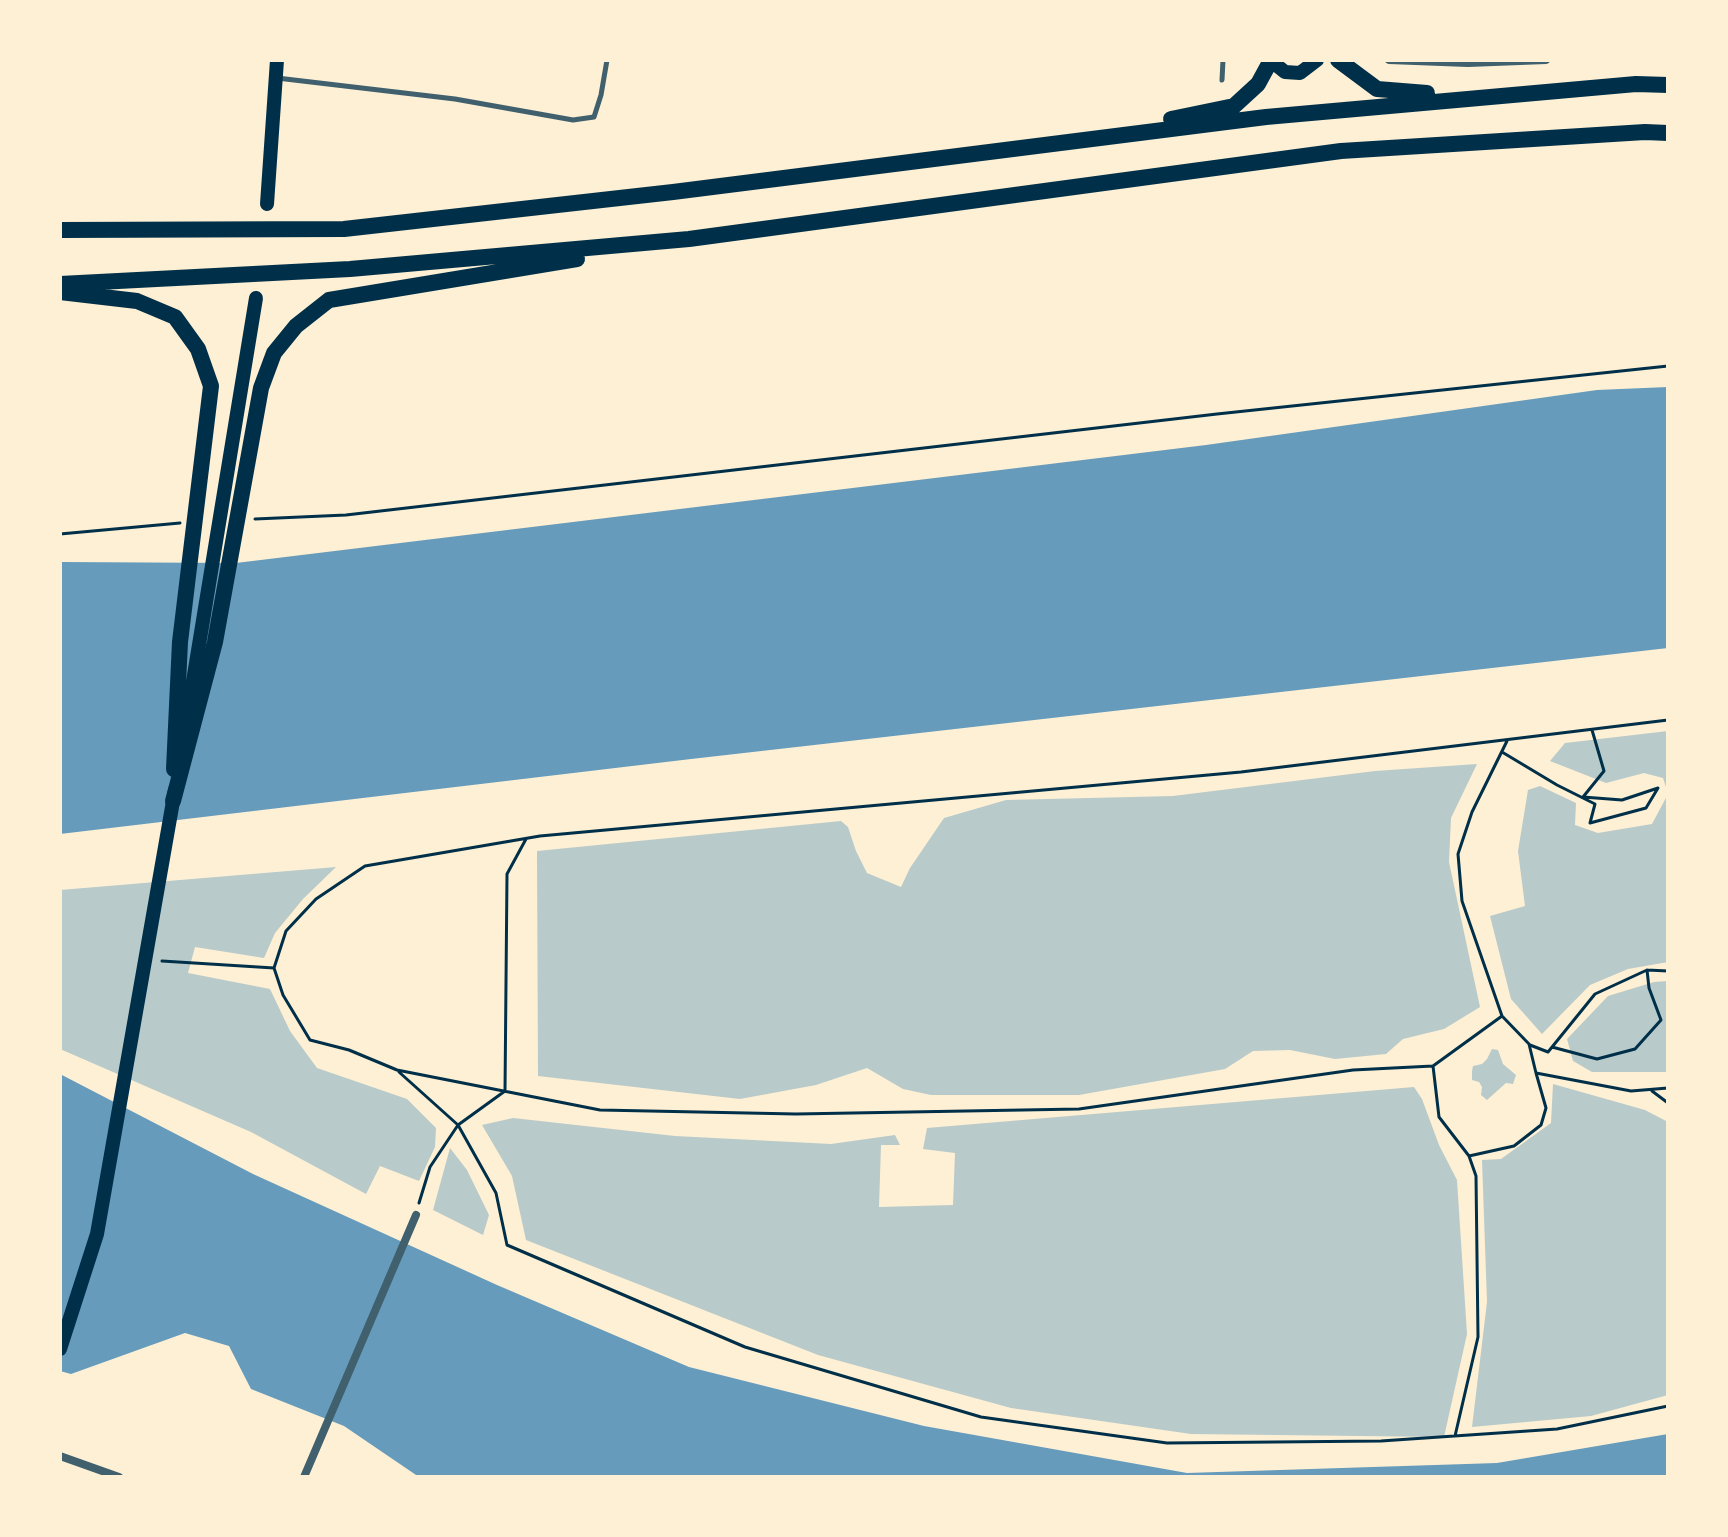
<!DOCTYPE html>
<style>
body{margin:0}
#map{position:relative;width:1728px;height:1537px;overflow:hidden;background:#fdf0d5;font-family:Cabin,sans-serif}
canvas{display:block}
.frame{position:absolute;inset:0;border:62px solid #fdf0d5;pointer-events:none}
</style>
<div id="map">
<canvas width="1728" height="1537"></canvas>
<div class="frame"></div>
</div>
<script>
const ctx = document.querySelector('canvas').getContext('2d');
ctx.lineJoin = 'round';
function fillPath(path, color) {
  ctx.fillStyle = color;
  ctx.fill(path, 'evenodd');
}
function shape(rows) {
  const path = new Path2D();
  for (const r of rows) {
    path.moveTo(r[0], r[1]);
    for (let i = 2; i < r.length; i += 2) path.lineTo(r[i], r[i + 1]);
  }
  return path;
}
function trace(path, color, width, dash) {
  ctx.strokeStyle = color;
  ctx.lineWidth = width;
  ctx.lineCap = dash ? 'butt' : 'round';
  ctx.setLineDash(dash || []);
  ctx.stroke(path);
}
fillPath(shape([
 [1668,731,1668,793,1663,778,1644,773,1606,783,1550,761,1565,743],
 [1477,764,1451,818,1449,862,1480,1007,1444,1029,1403,1039,1386,1054,1335,1059,1290,1050,1253,1051,1225,1069,1079,1095,931,1095,903,1089,867,1068,816,1085,740,1099,538,1076,537,851,841,821,848,827,856,851,867,873,901,887,910,868,944,818,1006,800,1173,796,1375,771],
 [1540,786,1576,803,1575,825,1598,833,1652,824,1668,794,1668,962,1628,969,1590,985,1542,1034,1511,999,1490,916,1525,906,1518,851,1528,790],
 [336,867,303,899,275,933,264,958,195,947,188,973,270,989,290,1031,317,1068,407,1099,436,1128,435,1147,419,1181,380,1166,366,1194,251,1132,60,1049,60,890],
 [1668,981,1668,1072,1592,1072,1573,1061,1567,1039,1608,996,1654,982],
 [1492,1049,1498,1050,1503,1064,1516,1075,1513,1084,1506,1083,1487,1100,1481,1095,1482,1087,1479,1082,1472,1080,1472,1071,1473,1066,1482,1064,1487,1059],
 [1553,1084,1645,1110,1668,1122,1668,1395,1591,1416,1472,1427,1487,1302,1482,1160,1501,1159,1551,1123],
 [1414,1087,1422,1099,1439,1145,1457,1180,1467,1334,1444,1437,1191,1434,1011,1408,818,1355,526,1240,512,1176,482,1125,513,1118,675,1136,831,1144,895,1135,900,1145,881,1145,879,1207,953,1205,955,1153,923,1149,927,1128],
 [450,1148,467,1170,489,1215,483,1235,433,1210]
]), '#b9caca');
fillPath(shape([
 [1668,387,1668,648,691,759,60,834,60,562,236,563,1206,445,1597,390],
 [60,1074,253,1174,497,1285,689,1367,924,1426,1187,1473,1497,1463,1668,1434,1668,1477,419,1477,344,1426,251,1389,229,1346,185,1333,71,1374,60,1371]
]), '#669bbc');
trace(shape([
 [255,519,346,515,1217,414,1668,366],
 [60,534,180,523],
 [1668,720,1241,772,540,836,365,866,316,899,286,931,274,968,283,995,310,1040,349,1050,397,1070,600,1110,796,1114,1079,1109,1353,1070,1433,1066,1502,1016,1529,1044,1536,1073,1631,1091,1668,1088],
 [1502,752,1557,785,1595,804,1590,823,1646,808,1658,788,1622,800,1583,797,1604,771,1592,730],
 [162,961,274,968],
 [1502,1016,1462,901,1458,854,1472,812,1507,741],
 [1530,1045,1548,1052,1595,994,1647,970,1668,971],
 [1552,1047,1597,1059,1635,1049,1661,1020,1649,988,1647,970],
 [1433,1066,1439,1117,1469,1156,1476,1176,1478,1337,1455,1436],
 [399,1072,458,1125,496,1193,507,1245,745,1347,981,1417,1167,1443,1381,1441,1557,1429,1668,1406],
 [1652,1091,1668,1103],
 [1469,1156,1514,1146,1541,1125,1546,1108,1536,1073],
 [419,1203,430,1167,458,1125,505,1091,507,874,526,839]
]), '#003049', 3);
trace(shape([
 [277,78,455,99,573,120,594,117,601,95,607,60],
 [1222,80,1223,60]
]), '#3f606c', 5);
trace(shape([
 [1389,60,1468,63,1546,60],
 [60,1456,119,1477],
 [304,1477,416,1215]
]), '#3f606c', 8);
trace(shape([
 [1270,60,1285,72,1300,73,1317,60],
 [267,204,277,60],
 [185,730,256,298],
 [60,1349,97,1234,175,790]
]), '#003049', 14);
trace(shape([
 [1338,60,1377,89,1427,93],
 [1171,119,1234,106,1258,84,1270,62],
 [60,230,344,229,673,192,1266,117,1636,84,1668,85],
 [60,284,350,269,689,239,1341,151,1645,132,1668,133],
 [60,292,137,301,175,317,198,349,211,386,180,642,174,769],
 [173,801,215,642,261,388,274,353,296,326,329,300,577,259]
]), '#003049', 16);
</script>
